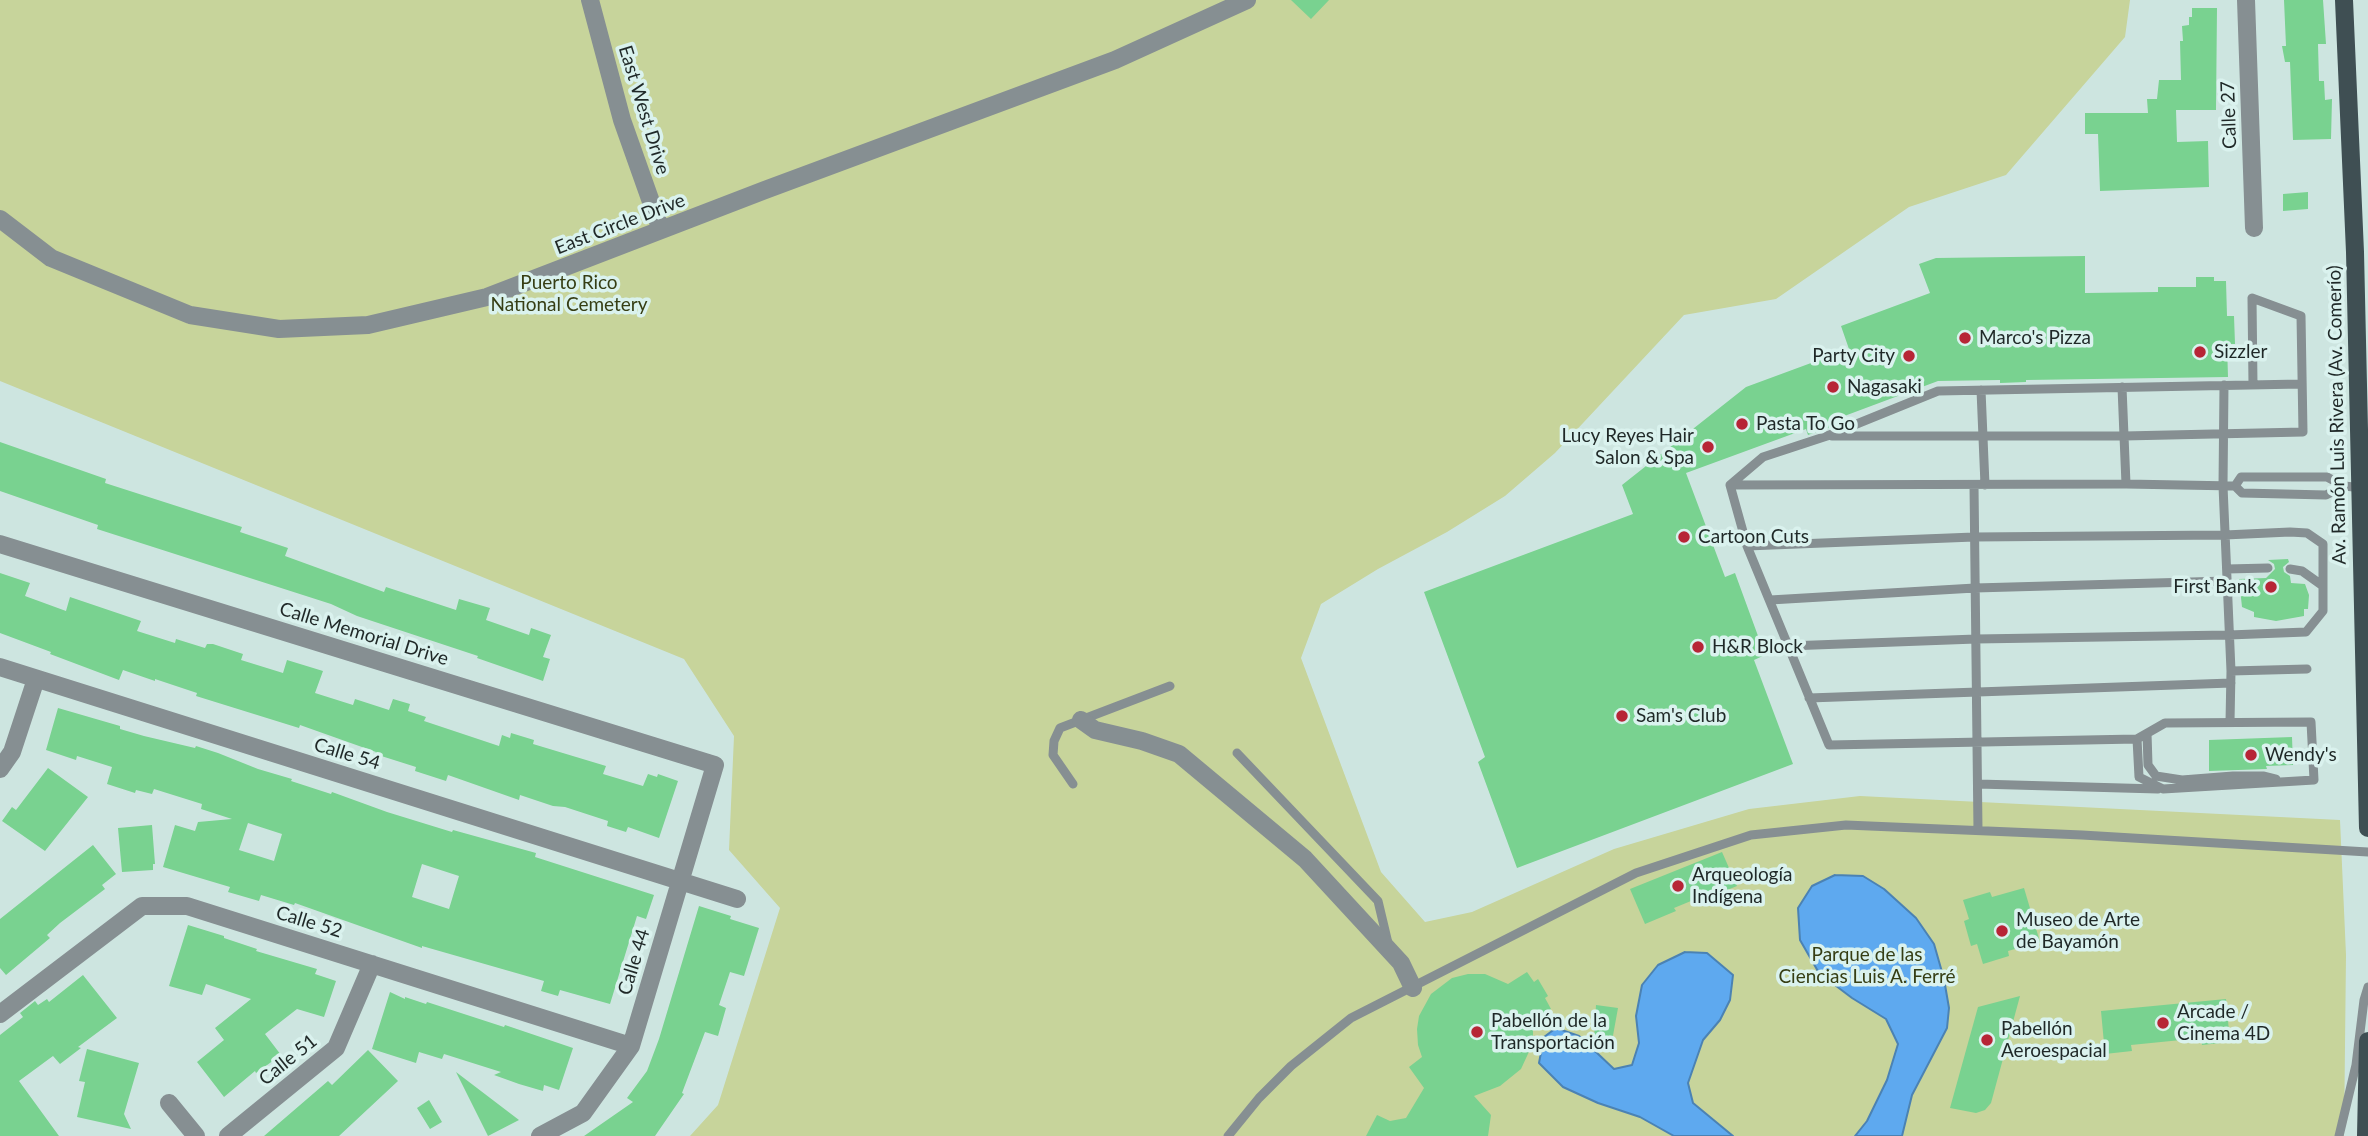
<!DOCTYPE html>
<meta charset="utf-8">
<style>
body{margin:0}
canvas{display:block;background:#cde5e0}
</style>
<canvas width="2368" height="1136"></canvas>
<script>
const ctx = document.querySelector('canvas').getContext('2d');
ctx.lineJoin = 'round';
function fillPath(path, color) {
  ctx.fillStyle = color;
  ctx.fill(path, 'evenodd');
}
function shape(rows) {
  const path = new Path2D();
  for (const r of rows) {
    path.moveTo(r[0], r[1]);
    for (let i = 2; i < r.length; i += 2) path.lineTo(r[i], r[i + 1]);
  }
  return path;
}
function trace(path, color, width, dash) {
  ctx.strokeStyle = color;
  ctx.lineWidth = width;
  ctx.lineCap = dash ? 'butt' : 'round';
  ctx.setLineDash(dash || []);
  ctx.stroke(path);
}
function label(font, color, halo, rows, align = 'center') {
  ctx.font = font + ' Lato,sans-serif';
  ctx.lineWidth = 7;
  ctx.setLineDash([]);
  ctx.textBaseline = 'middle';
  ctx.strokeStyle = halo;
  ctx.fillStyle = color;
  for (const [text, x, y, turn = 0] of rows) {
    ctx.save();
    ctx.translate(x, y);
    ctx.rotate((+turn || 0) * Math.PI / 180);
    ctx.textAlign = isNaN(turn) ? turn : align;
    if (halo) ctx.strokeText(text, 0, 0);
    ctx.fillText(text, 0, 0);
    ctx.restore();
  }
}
fillPath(shape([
 [0,0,2130,0,2125,37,2006,175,1909,207,1776,299,1684,315,1555,453,1505,496,1447,532,1378,569,1321,604,1301,658,1381,872,1425,922,1472,912,1614,849,1749,809,1860,796,2340,820,2346,955,2344,1136,690,1136,718,1105,780,908,729,850,734,736,684,659,0,381]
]), '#c7d49b');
const water = shape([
 [1835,875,1863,876,1884,889,1916,918,1934,944,1944,979,1949,1008,1947,1028,1912,1095,1902,1136,1855,1136,1867,1121,1887,1080,1898,1044,1886,1019,1852,998,1819,973,1800,940,1798,908,1812,886,1835,875],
 [1685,952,1707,953,1733,975,1730,1000,1720,1020,1703,1040,1688,1083,1693,1103,1733,1136,1674,1136,1640,1117,1598,1103,1563,1087,1539,1063,1544,1037,1556,1028,1579,1036,1614,1069,1632,1065,1639,1043,1636,1016,1642,985,1658,965,1685,952]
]);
fillPath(water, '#5ea9ef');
trace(water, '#4b82b3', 2);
fillPath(shape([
 [1291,0,1329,0,1311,19],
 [2284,0,2323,0,2326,44,2318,44,2319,81,2324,81,2325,100,2332,99,2331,139,2293,140,2290,62,2285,62,2282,46,2286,46],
 [2192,8,2217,8,2216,110,2176,110,2177,142,2208,141,2209,187,2100,191,2098,134,2085,134,2085,113,2148,113,2147,99,2157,99,2159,80,2181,80,2180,41,2183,41,2182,26,2189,25,2189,17,2192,17],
 [2308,192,2308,209,2283,211,2283,194],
 [2085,256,2085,293,2158,292,2158,287,2196,287,2196,277,2214,277,2214,281,2226,281,2227,316,2234,316,2235,344,2227,344,2228,377,2026,380,2026,382,2000,383,2000,380,1938,381,1831,421,1833,426,1825,429,1808,435,1806,429,1686,473,1725,577,1735,573,1765,655,1754,660,1793,764,1517,868,1478,762,1485,757,1424,592,1633,514,1622,485,1746,387,1849,349,1841,326,1930,293,1919,264,1936,258],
 [0,442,106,479,105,483,242,527,240,532,288,548,285,556,384,592,386,587,456,610,459,599,490,608,486,620,529,635,531,628,551,635,543,657,550,659,543,681,477,658,478,656,357,616,331,604,97,529,98,525,0,491],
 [2288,559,2289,562,2283,567,2284,572,2290,576,2291,583,2305,584,2309,595,2308,609,2304,609,2304,616,2276,621,2254,617,2254,612,2242,607,2239,579,2266,578,2275,569,2274,564,2268,560],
 [0,573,30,583,25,596,66,611,70,597,141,621,137,631,175,643,176,639,205,648,207,644,213,644,243,654,241,660,283,673,287,660,323,671,315,693,353,705,355,699,389,710,393,699,410,704,408,711,426,717,424,721,499,746,502,735,510,738,511,733,534,740,533,744,606,766,603,774,643,786,648,774,657,777,658,774,678,781,659,838,628,827,626,832,607,826,608,821,565,807,553,806,520,795,519,800,448,775,446,781,415,771,416,767,375,754,376,752,300,725,299,728,196,696,197,693,155,679,155,681,123,670,119,680,50,654,51,652,0,633],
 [58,708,120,726,120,729,144,736,195,748,196,746,218,753,258,769,292,779,291,781,331,794,332,792,387,812,452,832,453,830,536,853,535,857,654,895,646,919,637,916,610,1004,560,990,558,996,541,991,544,981,422,946,422,948,295,903,294,905,261,895,259,901,228,892,230,887,163,867,175,825,195,831,198,822,232,819,201,809,202,804,154,789,152,794,136,790,135,793,107,784,112,767,77,756,76,760,46,750],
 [248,823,282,834,274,861,239,850],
 [422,864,459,876,449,909,412,897],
 [2292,737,2293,765,2266,766,2267,769,2209,771,2209,740],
 [48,768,88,797,45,851,2,821,12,807,16,810],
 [152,825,155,864,153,864,153,870,122,872,118,828],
 [93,845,116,874,102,885,105,889,60,923,47,935,50,938,6,975,0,968,0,919],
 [1722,852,1737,886,1705,899,1703,896,1674,908,1676,911,1645,924,1630,889],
 [2024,888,2040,942,2008,951,2009,956,1983,964,1977,944,1971,946,1964,921,1969,919,1963,900,1990,892,1992,897],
 [699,906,731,916,730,919,759,928,744,976,730,972,719,1005,726,1008,718,1036,705,1032,682,1093,684,1094,655,1136,584,1136,633,1102,627,1098,647,1071,659,1039],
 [188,925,224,936,224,938,257,949,256,951,317,969,315,974,336,981,324,1017,297,1009,265,1034,281,1055,256,1073,255,1071,224,1097,197,1062,224,1040,215,1028,251,999,206,984,202,995,169,986],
 [1527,972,1534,982,1538,979,1548,996,1545,998,1551,1009,1533,1021,1533,1043,1521,1069,1500,1086,1474,1096,1491,1115,1488,1136,1366,1136,1377,1115,1390,1121,1406,1118,1424,1088,1409,1067,1422,1057,1418,1045,1417,1029,1419,1016,1431,994,1452,978,1468,974,1485,974,1508,984],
 [83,975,117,1018,78,1047,81,1048,60,1064,53,1056,19,1081,59,1136,0,1136,0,1035,23,1017,20,1013,35,1001,38,1005,47,999,49,1002],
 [390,992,405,999,405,997,426,1004,427,1002,504,1027,505,1025,573,1048,559,1090,544,1085,543,1091,519,1084,494,1075,501,1072,444,1054,442,1059,419,1052,416,1063,372,1049],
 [2020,996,1991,1103,1985,1110,1976,1113,1950,1108,1978,1007],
 [2226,999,2230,1042,2202,1045,2201,1038,2131,1045,2132,1051,2105,1054,2101,1011],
 [1596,1005,1618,1008,1612,1041,1594,1038],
 [87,1049,139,1063,124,1114,131,1129,77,1117,85,1082,79,1081],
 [368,1050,398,1081,339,1136,264,1136,328,1081,332,1085],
 [456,1072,519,1120,488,1136],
 [429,1100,442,1122,430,1129,417,1108]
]), '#79d290');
trace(shape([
 [2224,385,2223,486,2231,671],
 [1981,390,1985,485],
 [1832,436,2124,436,2122,387],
 [2126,484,2124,436,2303,432,2301,316,2252,298,2253,385],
 [1730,485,1747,546,1829,745,2137,739,2165,723,2311,722,2314,780,2163,789,2139,777,2137,739],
 [1730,485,2126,484,2235,486,2242,493,2326,495,2344,486],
 [1730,485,1763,457,1827,436,1938,391,2301,384],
 [1974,485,1978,830],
 [2235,486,2241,477,2327,477,2344,486,2363,488],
 [1747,546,1974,537,2225,535,2290,532,2307,533,2323,544,2323,611,2306,632,2229,635,1976,639,1788,646],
 [2227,569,2268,568],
 [2290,569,2302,571,2323,586],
 [1770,600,1975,588,2227,581],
 [1809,698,2231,683],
 [2230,722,2231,671,2307,669],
 [2147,733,2148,765,2156,776,2182,780,2233,776,2264,776,2276,779],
 [1237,753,1378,901,1388,943],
 [1073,784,1053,755,1054,741,1060,728,1170,686],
 [1978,784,2158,789],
 [1228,1136,1259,1098,1291,1066,1351,1018,1636,873,1751,835,1846,825,2082,835,2368,852],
 [2339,1136,2356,1065,2364,1000,2368,987]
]), '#868f92', 9);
trace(shape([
 [590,0,622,120,661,230],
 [2246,0,2254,228],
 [0,219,51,258,190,315,279,329,368,325,487,297,765,190,1115,60,1247,0],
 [0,544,715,765,631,1046,583,1113,540,1136],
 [0,667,737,899],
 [1081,720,1095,730,1142,741,1179,754,1305,859,1401,963,1413,988],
 [0,769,12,752,36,679],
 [0,1014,142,906,187,906,631,1046],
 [169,1103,196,1136],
 [228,1136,336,1048,372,964]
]), '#868f92', 18);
trace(shape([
 [2344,0,2355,252,2368,828],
 [2366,1136,2368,1041]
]), '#3f4f53', 18);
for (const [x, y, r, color] of [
 [1965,338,7,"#b72536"],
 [2200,352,7,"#b72536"],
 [1909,356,7,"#b72536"],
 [1833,387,7,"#b72536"],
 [1742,424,7,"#b72536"],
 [1708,447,7,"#b72536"],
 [1684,537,7,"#b72536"],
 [2271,587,7,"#b72536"],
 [1698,647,7,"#b72536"],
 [1622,716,7,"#b72536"],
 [2251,755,7,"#b72536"],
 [1678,886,7,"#b72536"],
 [2002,931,7,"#b72536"],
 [2163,1023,7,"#b72536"],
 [1477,1032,7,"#b72536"],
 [1987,1040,7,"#b72536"]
]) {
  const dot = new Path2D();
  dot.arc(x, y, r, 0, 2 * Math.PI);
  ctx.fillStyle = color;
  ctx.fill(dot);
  trace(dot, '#daf2ee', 2.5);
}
label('19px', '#1f2827', '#daf2ee', [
 ["East West Drive",644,110,73],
 ["Calle 27",2229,115,-92],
 ["East Circle Drive",620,224,-21],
 ["Av. Ramón Luis Rivera (Av. Comerío)",2337,415,-91],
 ["Calle Memorial Drive",364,634,17],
 ["Calle 54",347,754,17],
 ["Calle 52",309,922,17],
 ["Calle 44",634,962,-73],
 ["Calle 51",288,1060,-39]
]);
label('19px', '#363e14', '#daf2ee', [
 ["Puerto Rico",569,283],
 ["National Cemetery",569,305],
 ["Parque de las",1867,955],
 ["Ciencias Luis A. Ferré",1867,977]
]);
label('19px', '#1f2827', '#daf2ee', [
 ["Marco's Pizza",1979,338],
 ["Sizzler",2214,352],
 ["Party City",1895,356,"right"],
 ["Nagasaki",1847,387],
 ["Pasta To Go",1756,424],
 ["Lucy Reyes Hair",1694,436,"right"],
 ["Salon & Spa",1694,458,"right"],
 ["Cartoon Cuts",1698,537],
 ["First Bank",2257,587,"right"],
 ["H&R Block",1712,647],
 ["Sam's Club",1636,716],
 ["Wendy's",2265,755],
 ["Arqueología",1692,875],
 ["Indígena",1692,897],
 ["Museo de Arte",2016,920],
 ["de Bayamón",2016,942],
 ["Arcade /",2177,1012],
 ["Cinema 4D",2177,1034],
 ["Pabellón de la",1491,1021],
 ["Transportación",1491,1043],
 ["Pabellón",2001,1029],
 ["Aeroespacial",2001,1051]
], 'left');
</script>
